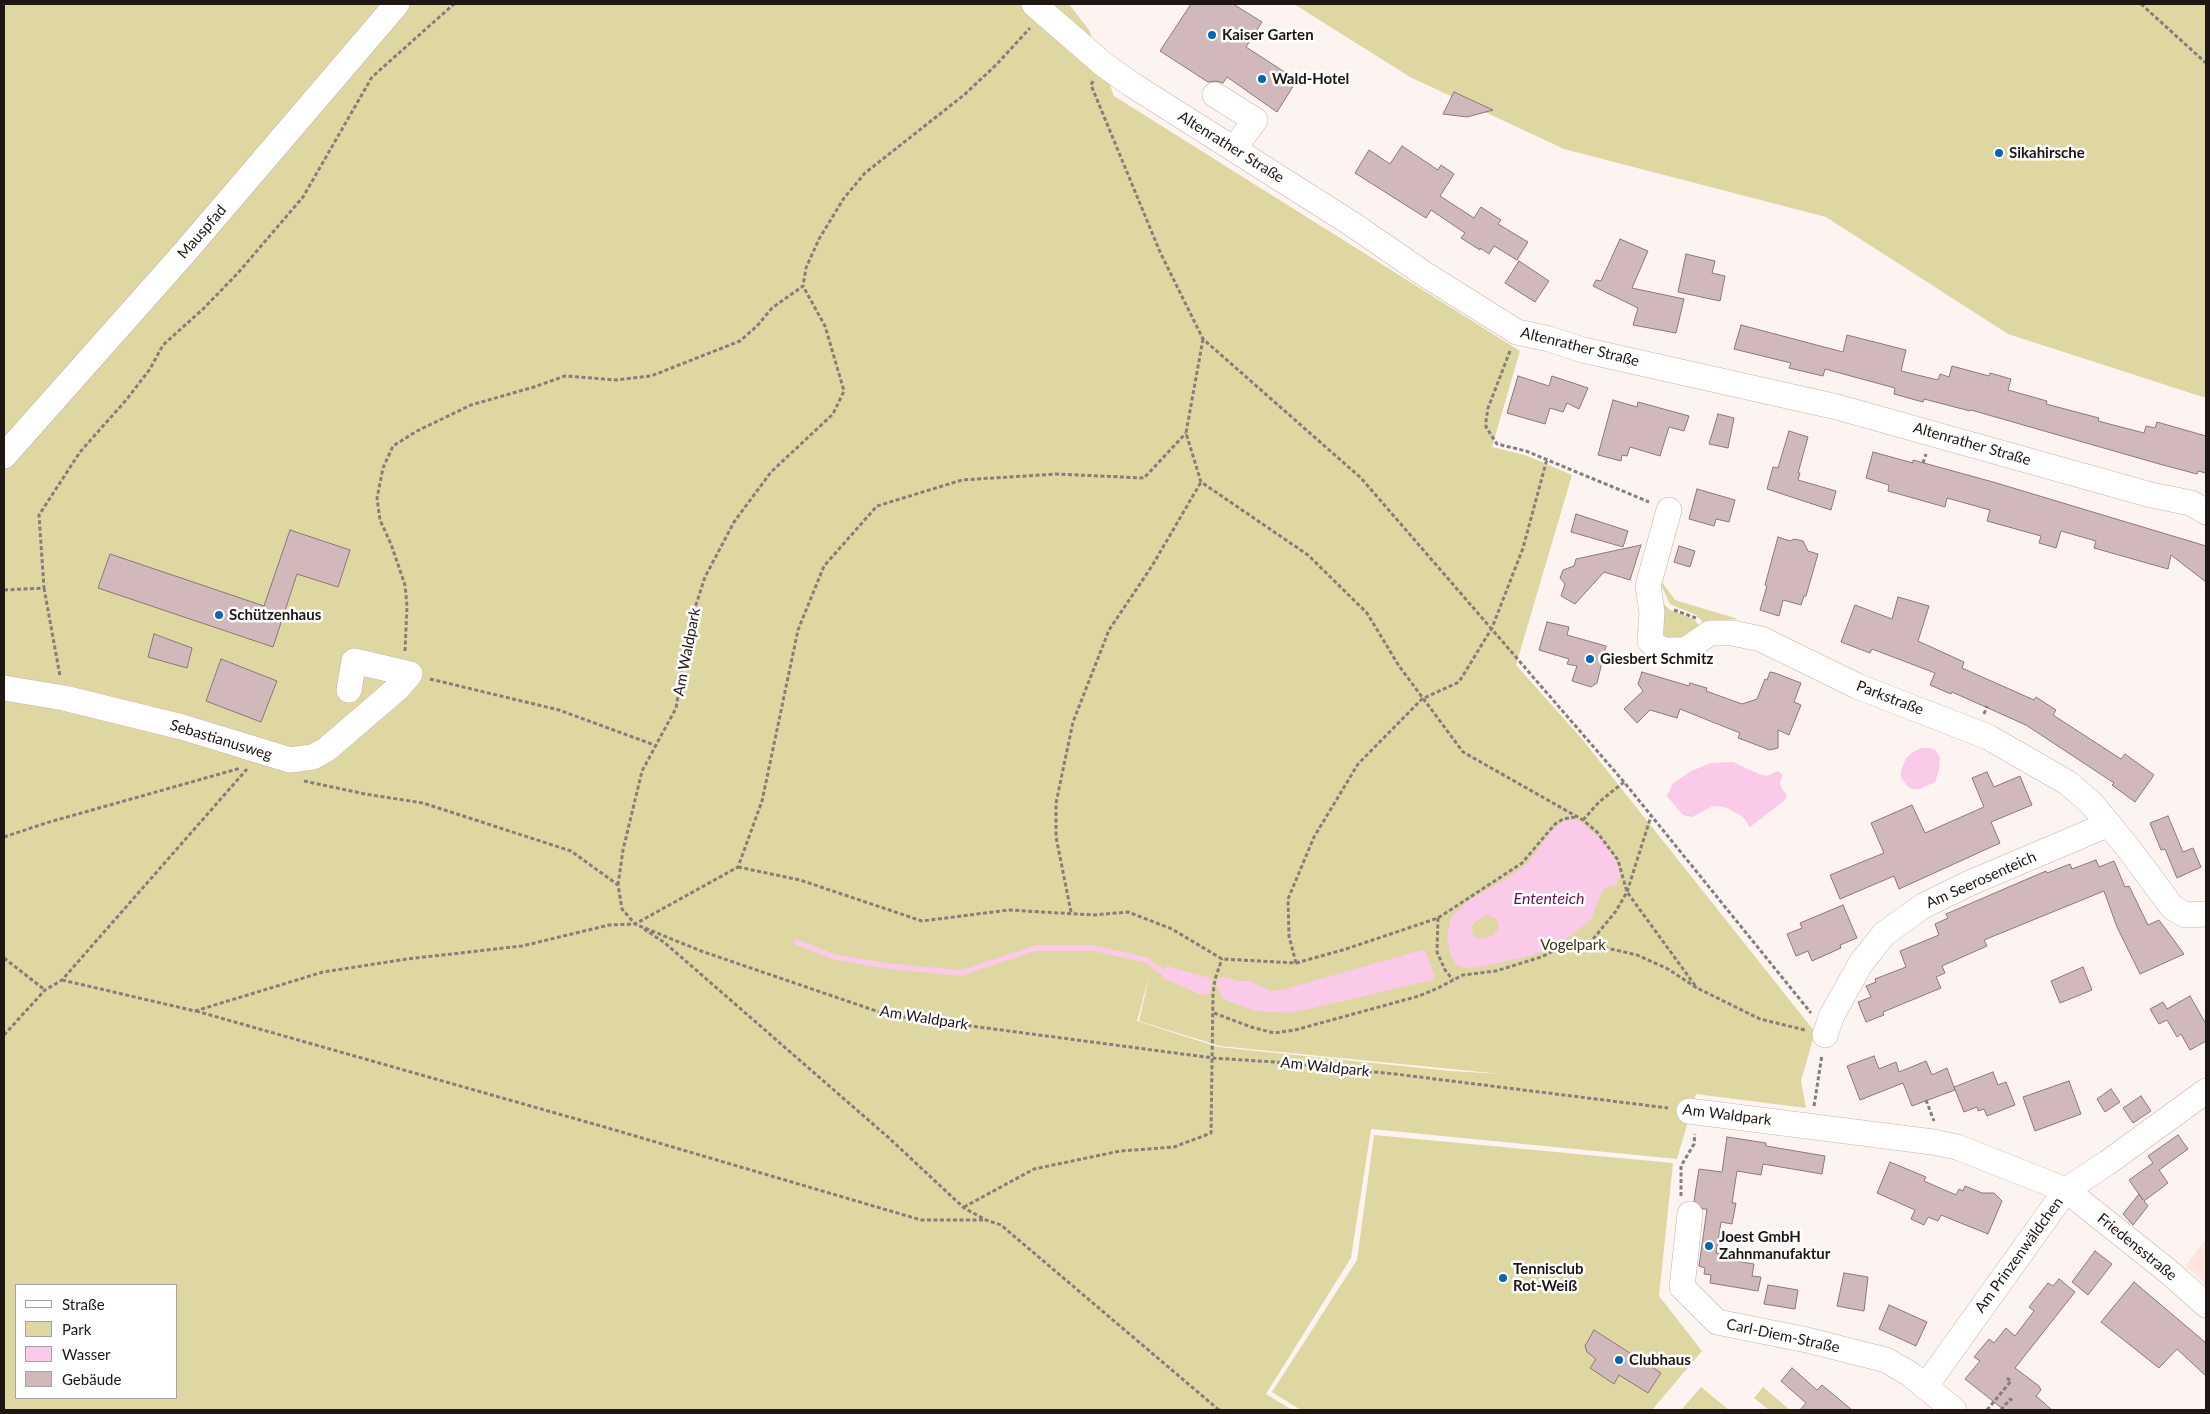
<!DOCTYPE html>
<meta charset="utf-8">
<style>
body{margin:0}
#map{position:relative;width:2210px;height:1414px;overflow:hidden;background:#fdf3f0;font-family:Lato,sans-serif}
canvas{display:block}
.frame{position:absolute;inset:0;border:5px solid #1e1613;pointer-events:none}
.legend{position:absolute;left:15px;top:1284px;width:162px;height:115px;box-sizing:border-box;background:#fff;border:1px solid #a5a2a1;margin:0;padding:6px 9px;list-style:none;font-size:15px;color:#1e1613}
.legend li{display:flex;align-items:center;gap:10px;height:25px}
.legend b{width:25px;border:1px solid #a5a2a1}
</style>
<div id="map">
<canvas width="2210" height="1414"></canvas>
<div class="frame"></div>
<ul class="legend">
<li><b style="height:6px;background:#fff"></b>Straße</li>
<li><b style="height:14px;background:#ded7a2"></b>Park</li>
<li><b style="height:14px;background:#fbcae8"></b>Wasser</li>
<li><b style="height:14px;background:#d1b8bb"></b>Gebäude</li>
</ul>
</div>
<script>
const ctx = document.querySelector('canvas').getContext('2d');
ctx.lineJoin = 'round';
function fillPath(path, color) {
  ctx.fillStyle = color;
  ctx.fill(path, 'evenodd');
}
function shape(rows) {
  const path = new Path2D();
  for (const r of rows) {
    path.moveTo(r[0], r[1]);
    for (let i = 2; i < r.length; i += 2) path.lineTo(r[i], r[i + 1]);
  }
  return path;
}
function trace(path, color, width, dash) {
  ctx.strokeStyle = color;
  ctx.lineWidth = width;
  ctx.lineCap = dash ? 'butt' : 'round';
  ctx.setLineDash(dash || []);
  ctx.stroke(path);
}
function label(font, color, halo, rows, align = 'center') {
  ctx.font = font + ' Lato,sans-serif';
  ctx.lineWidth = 5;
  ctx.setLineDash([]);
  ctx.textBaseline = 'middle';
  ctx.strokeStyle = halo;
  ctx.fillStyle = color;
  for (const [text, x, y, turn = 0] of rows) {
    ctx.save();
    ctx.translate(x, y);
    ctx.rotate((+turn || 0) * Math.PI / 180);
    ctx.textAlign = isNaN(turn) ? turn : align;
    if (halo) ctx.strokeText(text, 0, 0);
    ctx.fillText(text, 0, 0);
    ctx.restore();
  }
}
fillPath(shape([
 [2206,1239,2206,1284,2185,1266]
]), '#ffe5dc');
fillPath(shape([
 [4,4,1069,4,1089,30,1114,96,1520,351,1492,447,1525,455,1572,475,1516,665,1582,739,1815,1032,1801,1081,1806,1108,1696,1094,1677,1159,1371,1129,1351,1258,1266,1394,1292,1410,4,1410],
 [1150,973,1139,1021,1220,1046,1501,1074,1451,1071,1218,1047,1137,1021],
 [16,1285,176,1285,176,1398,16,1398],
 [1294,4,2206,4,2206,396,2203,397,2008,334,1826,217,1564,149,1410,77],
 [1656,574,1675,600,1738,619,1712,621,1705,625,1696,615,1670,604],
 [1663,603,1670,610,1694,619,1701,628,1678,642,1664,637],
 [1374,1135,1673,1163,1659,1296,1702,1351,1652,1410,1301,1410,1272,1392,1357,1260],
 [1701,1387,1729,1410,1681,1410],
 [1763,1387,1790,1410,1769,1410,1754,1398]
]), '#ded7a2');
fillPath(shape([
 [1921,748,1930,748,1936,751,1940,758,1939,770,1935,782,1920,789,1912,789,1907,786,1901,777,1901,771,1906,758,1913,752],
 [1733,762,1759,774,1767,776,1778,771,1783,775,1780,782,1782,789,1787,795,1785,800,1750,827,1743,817,1725,807,1713,806,1692,817,1683,815,1666,795,1670,791,1672,784,1691,771,1711,763],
 [1574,819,1582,822,1602,840,1616,861,1620,874,1616,885,1605,888,1601,894,1591,919,1570,936,1549,948,1533,955,1481,967,1466,968,1457,965,1451,956,1447,938,1451,917,1468,901,1506,879,1528,863,1551,832,1563,821],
 [1486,915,1496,918,1499,928,1492,936,1479,939,1473,935,1472,927,1474,923],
 [1422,950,1425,950,1434,974,1433,980,1291,1013,1256,1011,1223,999,1216,984,1218,979,1224,977,1238,981,1249,981,1271,991,1285,989],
 [1167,966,1210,978,1212,981,1210,993,1208,995,1199,994,1163,978,1161,971]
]), '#fbcae8');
trace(shape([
 [796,942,835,957,887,966,961,973,1036,948,1093,948,1146,960,1161,971]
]), '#fbcae8', 5.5);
const building = shape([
 [1191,4,1233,4,1262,22,1246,47,1297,80,1277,112,1227,77,1223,83,1216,81,1208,82,1160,51,1191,4],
 [1454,92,1493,110,1467,117,1443,114,1454,92],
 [1402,146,1438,170,1441,165,1454,174,1440,196,1474,218,1481,207,1501,220,1498,224,1528,242,1517,260,1494,246,1489,254,1480,248,1480,250,1461,238,1465,233,1431,210,1426,218,1355,173,1369,150,1390,164,1402,146],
 [1620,239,1648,251,1632,288,1684,299,1676,333,1633,325,1638,308,1593,286,1596,280,1601,281,1620,239],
 [1686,254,1715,261,1712,273,1725,276,1720,301,1678,292,1686,254],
 [1519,261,1549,281,1535,302,1505,283,1519,261],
 [1741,325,1843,352,1847,335,1906,350,1901,371,1938,380,1940,374,1949,377,1952,366,1989,376,1990,373,2011,379,2008,390,2047,401,2046,404,2099,418,2098,421,2144,433,2146,426,2155,428,2157,422,2206,436,2206,473,2198,471,2197,474,2163,465,1971,410,1970,411,1924,399,1923,402,1894,394,1895,388,1825,369,1823,376,1789,368,1791,363,1734,349,1741,325],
 [1518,376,1549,386,1552,376,1588,388,1579,409,1567,403,1563,412,1550,408,1545,424,1507,413,1518,376],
 [1613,400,1637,407,1638,402,1689,416,1684,431,1669,427,1660,456,1630,447,1627,456,1622,455,1621,461,1598,455,1613,400],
 [1718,414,1734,418,1728,448,1709,444,1718,414],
 [1789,431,1808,437,1798,473,1800,473,1798,480,1836,491,1831,510,1767,489,1773,467,1778,468,1789,431],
 [1873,452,1913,463,1913,460,1993,482,2206,546,2206,582,2171,555,2168,569,2094,548,2096,541,2061,531,2056,548,2039,543,2041,536,1987,521,1990,510,1947,498,1945,507,1888,491,1889,485,1866,478,1873,452],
 [1697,489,1735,500,1729,522,1716,519,1714,526,1689,519,1697,489],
 [1576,514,1628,531,1623,547,1571,532,1576,514],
 [290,530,350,550,338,587,297,574,273,647,98,588,110,554,264,606,290,530],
 [1778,537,1790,541,1794,539,1803,541,1808,551,1818,554,1806,596,1804,596,1801,605,1783,600,1779,616,1760,610,1767,586,1765,585,1778,537],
 [1641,545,1630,580,1604,572,1575,604,1561,596,1565,584,1560,578,1563,570,1574,566,1576,559,1641,545],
 [1679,546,1695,551,1690,567,1674,562,1679,546],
 [1898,597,1929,606,1918,641,1964,662,1962,668,2034,700,2036,697,2056,710,2053,715,2121,759,2125,754,2154,775,2135,802,2112,785,2114,783,2026,725,1952,692,1951,694,1930,685,1935,673,1872,649,1870,653,1841,642,1855,605,1892,619,1898,597],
 [1547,622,1569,627,1567,635,1606,646,1597,683,1591,687,1572,681,1577,666,1567,664,1569,659,1539,650,1547,622],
 [154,634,192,648,187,668,148,657,154,634],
 [221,659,277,681,261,722,206,701,221,659],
 [1642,672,1689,686,1690,683,1707,688,1706,691,1742,704,1757,699,1765,679,1767,680,1770,672,1775,673,1801,683,1794,702,1801,705,1789,735,1778,730,1778,748,1770,750,1738,738,1740,733,1680,709,1677,718,1650,710,1637,723,1624,709,1643,691,1638,684,1642,672],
 [1987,772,1994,787,2020,776,2032,805,1991,822,2000,843,1899,889,1894,876,1840,899,1830,875,1884,853,1871,823,1912,805,1925,833,1984,807,1972,778,1987,772],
 [2168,816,2183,852,2193,848,2201,867,2177,878,2165,849,2161,850,2150,823,2168,816],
 [2096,860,2099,867,2114,861,2125,887,2129,886,2148,925,2159,920,2184,954,2140,974,2117,927,2104,891,1984,940,1987,946,1942,966,1945,973,1936,977,1941,988,1883,1012,1884,1015,1866,1022,1858,1002,1871,997,1866,986,1876,982,1875,979,1906,967,1900,951,1939,935,1935,924,1948,918,1946,914,2046,871,2047,873,2070,864,2072,869,2096,860],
 [1843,905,1857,938,1840,945,1841,948,1812,961,1808,951,1796,956,1787,934,1802,928,1800,923,1843,905],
 [2083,967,2092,990,2060,1003,2051,981,2083,967],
 [2190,996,2206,1024,2206,1041,2190,1050,2181,1034,2177,1037,2167,1020,2159,1024,2150,1009,2163,1002,2167,1009,2190,996],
 [1874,1056,1879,1069,1896,1062,1899,1072,1926,1061,1932,1075,1947,1068,1955,1090,1912,1106,1903,1083,1860,1100,1847,1066,1874,1056],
 [1993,1072,1998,1085,2006,1082,2015,1105,1987,1116,1984,1109,1978,1111,1977,1107,1964,1112,1954,1087,1993,1072],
 [2069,1081,2081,1114,2035,1131,2023,1097,2069,1081],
 [2111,1089,2120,1102,2105,1112,2097,1099,2111,1089],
 [2141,1096,2151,1111,2133,1123,2123,1108,2141,1096],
 [2178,1135,2188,1149,2159,1170,2168,1183,2144,1201,2148,1206,2133,1225,2123,1214,2139,1194,2143,1200,2129,1180,2153,1163,2148,1156,2178,1135],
 [1727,1137,1766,1143,1766,1146,1825,1156,1822,1174,1763,1164,1761,1175,1737,1171,1732,1203,1736,1203,1732,1224,1721,1222,1716,1253,1731,1256,1730,1260,1754,1264,1752,1276,1761,1277,1758,1291,1710,1283,1711,1275,1704,1274,1705,1268,1699,1266,1707,1209,1703,1209,1694,1201,1699,1169,1722,1172,1727,1137],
 [1890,1162,1926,1177,1924,1181,1956,1195,1959,1189,1963,1191,1965,1186,1982,1193,1994,1193,2002,1201,1988,1234,1941,1215,1938,1221,1928,1217,1924,1225,1911,1219,1915,1210,1877,1193,1890,1162],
 [2095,1251,2112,1264,2088,1295,2072,1282,2095,1251],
 [1844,1273,1868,1277,1864,1311,1837,1306,1844,1273],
 [2059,1279,2075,1292,2015,1368,2039,1386,2041,1390,2036,1396,2052,1410,2004,1410,1965,1379,1980,1361,1974,1357,1989,1339,1994,1343,2006,1328,2015,1336,2034,1311,2029,1307,2048,1283,2053,1286,2059,1279],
 [2134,1282,2206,1343,2206,1376,2177,1349,2159,1368,2101,1322,2134,1282],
 [1768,1285,1798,1290,1795,1309,1764,1304,1768,1285],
 [1889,1305,1927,1322,1916,1346,1879,1329,1889,1305],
 [1594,1330,1661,1373,1648,1393,1619,1375,1614,1384,1590,1368,1596,1359,1587,1352,1585,1346,1594,1330],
 [1792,1368,1817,1390,1822,1385,1852,1410,1800,1410,1806,1403,1781,1381,1792,1368]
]);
fillPath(building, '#d1b8bb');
trace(building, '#8e7779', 1);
const minor = shape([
 [1034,4,1103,64,1131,84,1352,224,1426,275,1517,332,1549,339,1583,350,1837,407,2151,495,2191,503,2206,512],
 [1215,95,1255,120,1234,149],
 [4,456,185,252,397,4],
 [1669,510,1648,586,1652,612,1650,641,1654,645,1664,650,1685,650,1710,633,1732,633,1761,639,1857,686,1988,737,2068,783,2091,803,2129,849,2172,907,2185,915,2206,914],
 [4,688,64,698,182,727,290,760,313,757,327,749,398,688,410,674,354,661,349,690],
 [1825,1035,1832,1015,1861,963,1884,934,1923,906,1970,883,2109,824],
 [1689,1111,1933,1142,1957,1147,2066,1190,2169,1272,2206,1305],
 [1690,1214,1682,1287,1717,1322,1807,1340,1886,1360,1910,1374,1954,1410],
 [1925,1387,2066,1190,2107,1163,2206,1091]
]);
trace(minor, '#c8b2a9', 26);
trace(shape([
 [2141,4,2206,63],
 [1093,81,1091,85,1160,252,1203,339,1361,478,1624,782,1811,1013],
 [1203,339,1186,433,1201,482,1308,555,1367,613,1399,666,1463,752,1583,820,1597,832,1618,860,1627,892,1697,988],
 [1510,351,1488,408,1486,421,1486,427,1497,444,1526,451,1649,502],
 [1923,463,1926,454],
 [44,588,60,676],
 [4,590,44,588,39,515,80,452,127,399,150,369,163,345,203,309,238,273,303,197,372,77,454,4],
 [1674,610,1696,618],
 [405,651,407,606,405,585,391,544,380,520,377,498,383,468,393,446,417,431,471,405,534,387,565,376,616,380,651,376,740,341,757,326,772,308,803,286,806,268,819,239,844,198,865,173,964,95,997,64,1030,28],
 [430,679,559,710,657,746],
 [1984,714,1987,706],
 [304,781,365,794,423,803,571,851,618,885,622,909,635,924,701,951,888,1015,1213,1058,1274,1062,1395,1074,1668,1108],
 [1583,820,1599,802,1624,782],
 [4,837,46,823,241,768],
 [738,867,800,880,922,921,1009,910,1093,915,1128,912,1172,929,1222,959,1296,963,1346,949,1438,918,1522,863,1555,824,1563,819,1576,817],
 [618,885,623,850,642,771,676,708,691,620,705,577,734,522,771,472,833,414,844,391,825,326,803,286],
 [1071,912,1056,837,1056,803,1073,722,1109,630,1152,566,1201,482],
 [1438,918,1437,952,1445,970,1453,980],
 [644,929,665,943,889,1138,964,1208,986,1220,1001,1225,1219,1410],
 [1589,944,1616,911,1627,892,1651,816],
 [4,958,45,990],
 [1296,963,1289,936,1288,899,1314,837,1358,764,1422,699,1459,682,1492,628,1523,548,1547,459],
 [62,980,195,1011,323,972,407,959,522,946,609,925,635,924,738,867,762,801,798,630,824,566,877,506,962,480,1056,474,1144,478,1186,433],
 [196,1011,608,1128,921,1220,986,1220],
 [1214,1013,1251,1027,1274,1033,1295,1030,1419,996,1438,988,1463,975,1496,971,1541,957,1572,942,1589,944,1637,955,1668,969,1697,988,1760,1019,1805,1030],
 [4,1035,45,990,62,980,247,769],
 [1926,1100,1934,1121],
 [1814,1106,1822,1055],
 [1681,1196,1681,1166,1694,1144,1695,1134],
 [964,1207,1034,1169,1120,1151,1174,1147,1211,1133,1213,994,1215,979,1222,959],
 [1987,1410,2011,1381,2007,1378],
 [2001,1410,2010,1399,2013,1401]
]), '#877e7b', 3, [4, 2.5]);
trace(minor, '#fff', 25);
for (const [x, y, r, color] of [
 [1212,35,5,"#0866b3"],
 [1262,79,5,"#0866b3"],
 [1999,153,5,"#0866b3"],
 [219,615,5,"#0866b3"],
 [1590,659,5,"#0866b3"],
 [1709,1246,5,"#0866b3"],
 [1503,1278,5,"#0866b3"],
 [1619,1360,5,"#0866b3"]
]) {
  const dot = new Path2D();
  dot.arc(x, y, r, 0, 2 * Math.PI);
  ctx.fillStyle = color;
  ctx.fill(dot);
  trace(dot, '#fff', 2);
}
label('bold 15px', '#1e1613', '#fff', [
 ["Kaiser Garten",1222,35],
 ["Wald-Hotel",1272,79],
 ["Sikahirsche",2009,153],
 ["Schützenhaus",229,615],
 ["Giesbert Schmitz",1600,659],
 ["Joest GmbH",1719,1237],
 ["Zahnmanufaktur",1719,1254],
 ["Tennisclub",1513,1269],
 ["Rot-Weiß",1513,1286],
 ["Clubhaus",1629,1360]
], 'left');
label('15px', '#1e1613', '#fff', [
 ["Altenrather Straße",1231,147,32],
 ["Mauspfad",202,232,-49],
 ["Altenrather Straße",1580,347,14],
 ["Altenrather Straße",1972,444,16],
 ["Am Waldpark",687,652,-79],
 ["Parkstraße",1890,698,21],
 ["Sebastianusweg",221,740,17],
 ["Am Seerosenteich",1981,880,-24],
 ["Am Waldpark",924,1018,9],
 ["Am Waldpark",1325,1067,6],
 ["Am Waldpark",1727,1115,7],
 ["Friedensstraße",2137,1247,39],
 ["Am Prinzenwäldchen",2019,1255,-54],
 ["Carl-Diem-Straße",1783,1336,12]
]);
label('15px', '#3c360f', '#fff', [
 ["Vogelpark",1573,945]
]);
label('italic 16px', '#6b0f53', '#fff', [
 ["Ententeich",1549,899]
]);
</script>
